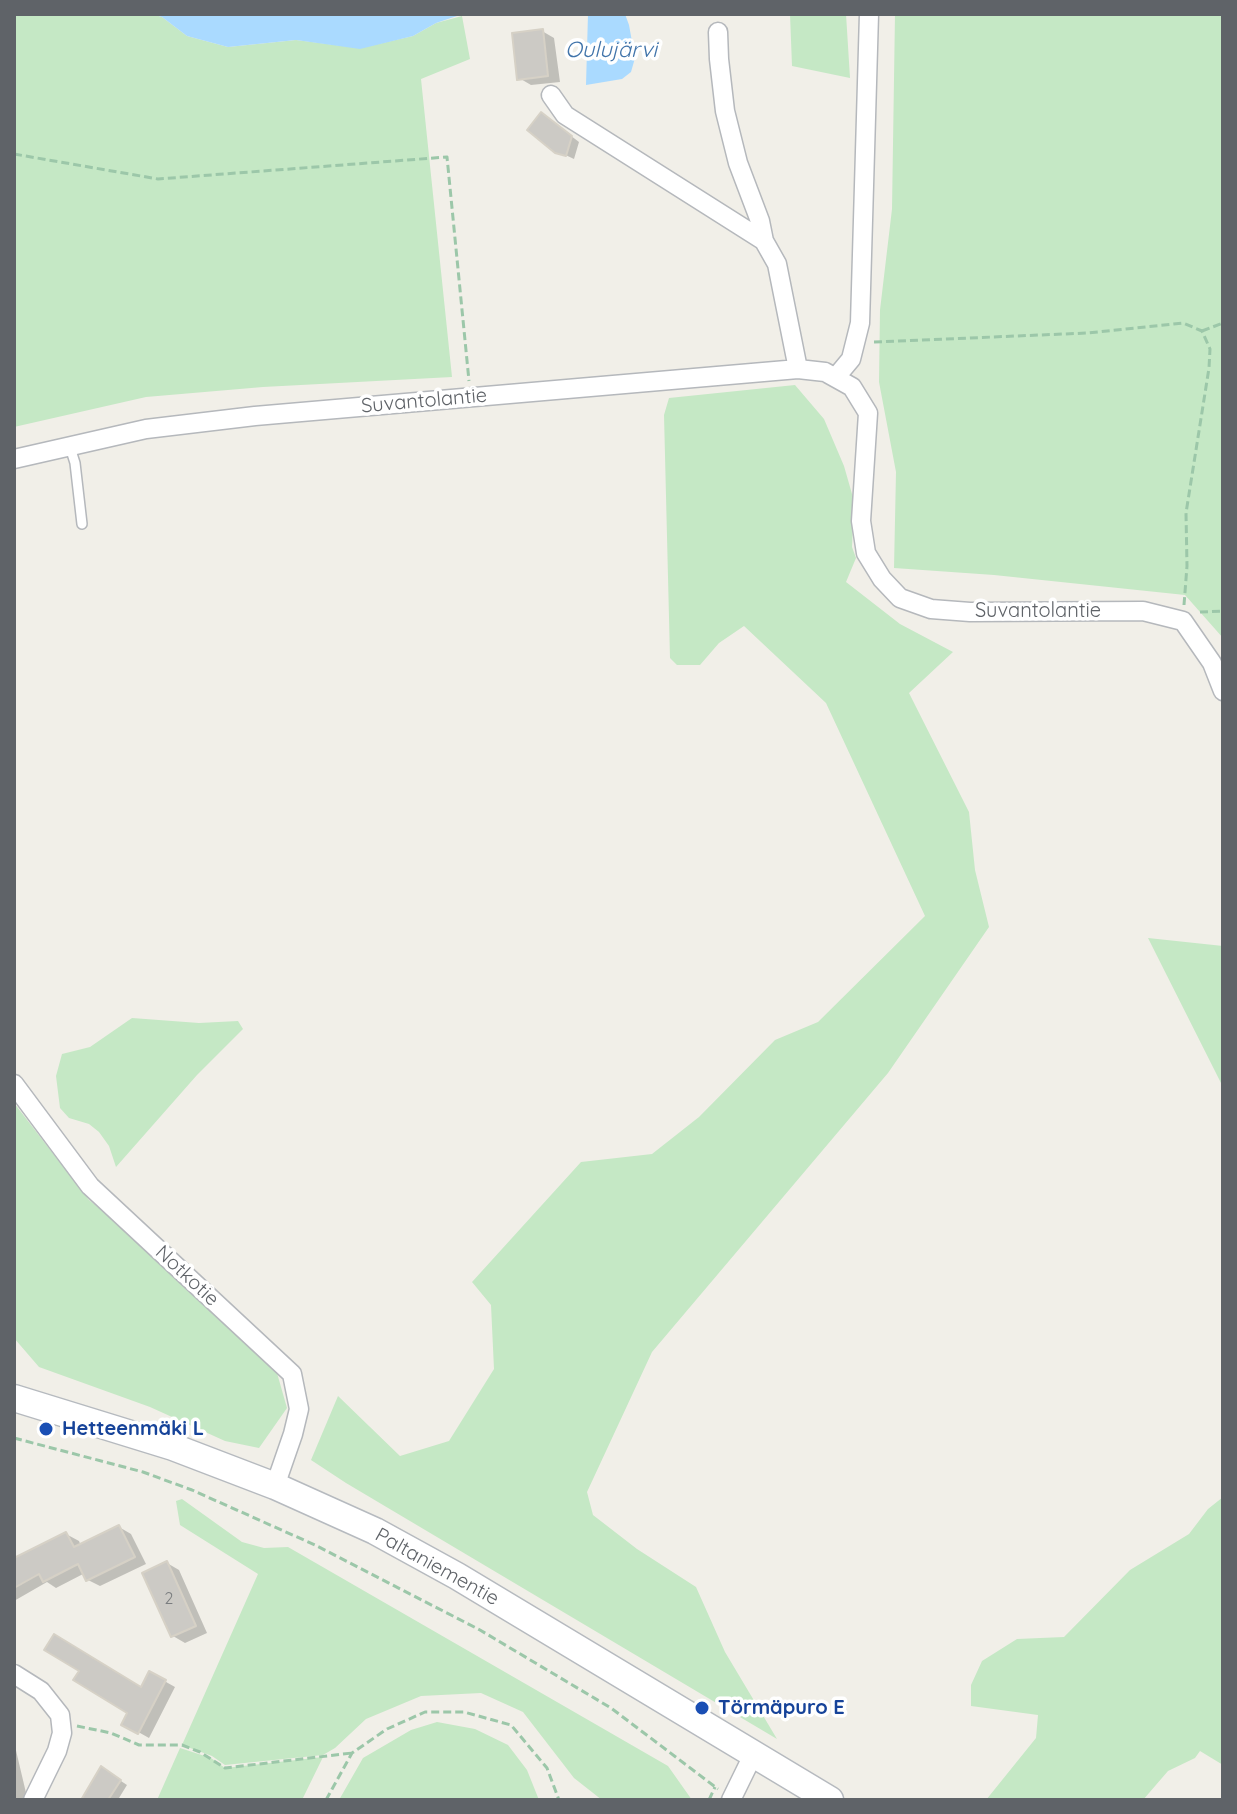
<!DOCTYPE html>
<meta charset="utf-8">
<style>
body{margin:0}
#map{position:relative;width:1237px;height:1814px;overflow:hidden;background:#f1efe8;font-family:Quicksand,sans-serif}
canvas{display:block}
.frame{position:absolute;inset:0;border:16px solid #5f6368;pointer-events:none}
</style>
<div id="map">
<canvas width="1237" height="1814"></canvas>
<div class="frame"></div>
</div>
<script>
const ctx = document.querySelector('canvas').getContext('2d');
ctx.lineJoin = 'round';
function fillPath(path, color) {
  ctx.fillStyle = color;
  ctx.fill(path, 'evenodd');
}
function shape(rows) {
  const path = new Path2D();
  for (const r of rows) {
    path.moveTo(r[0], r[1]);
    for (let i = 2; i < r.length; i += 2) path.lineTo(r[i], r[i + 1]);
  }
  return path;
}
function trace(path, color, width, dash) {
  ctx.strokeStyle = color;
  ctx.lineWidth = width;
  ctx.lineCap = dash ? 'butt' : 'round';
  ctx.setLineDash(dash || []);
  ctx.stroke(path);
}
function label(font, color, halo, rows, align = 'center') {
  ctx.font = font + ' Quicksand,sans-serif';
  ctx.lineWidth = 7;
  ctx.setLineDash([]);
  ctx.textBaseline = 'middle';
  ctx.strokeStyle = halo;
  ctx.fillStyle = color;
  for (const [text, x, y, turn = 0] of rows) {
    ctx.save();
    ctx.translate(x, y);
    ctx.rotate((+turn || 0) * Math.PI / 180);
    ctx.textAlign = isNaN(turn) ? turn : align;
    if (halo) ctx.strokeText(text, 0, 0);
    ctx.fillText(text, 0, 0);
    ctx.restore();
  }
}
fillPath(shape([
 [14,14,152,14,162,17,187,36,228,47,296,40,360,48,413,36,436,23,462,16,470,59,421,79,452,377,263,387,146,397,14,427],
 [790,14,846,14,850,78,792,66],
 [895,14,1223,14,1223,638,1185,595,994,575,894,568,896,472,879,382,880,310,892,209],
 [795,385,824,419,844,466,854,501,852,547,856,558,846,582,900,624,953,652,909,693,969,812,975,870,989,927,888,1073,652,1352,587,1492,593,1515,637,1549,696,1587,725,1652,777,1739,346,1483,311,1460,338,1396,400,1456,449,1441,494,1369,491,1305,472,1282,581,1162,652,1154,699,1117,775,1040,818,1022,925,916,826,703,744,626,719,643,700,665,677,665,670,658,664,415,669,398],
 [1148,938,1223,946,1223,1087],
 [132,1018,199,1023,238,1021,243,1029,197,1075,116,1167,109,1146,99,1132,89,1124,69,1118,60,1108,56,1076,62,1054,90,1047],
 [14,1103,89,1200,127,1231,277,1373,287,1408,259,1448,225,1441,150,1407,39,1367,14,1338],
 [1223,1497,1223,1765,1200,1751,1195,1758,1168,1771,1143,1800,986,1800,1036,1738,1038,1715,971,1706,971,1685,982,1661,1017,1639,1064,1637,1130,1570,1189,1534,1208,1509],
 [182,1499,242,1542,264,1548,288,1547,668,1766,692,1800,602,1800,574,1778,523,1712,481,1693,421,1696,366,1719,335,1748,323,1755,225,1765,212,1756,182,1745,258,1574,180,1525,176,1501],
 [437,1722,475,1729,508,1745,527,1770,539,1800,339,1800,363,1758,411,1730],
 [180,1748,211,1758,225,1768,323,1757,302,1800,157,1800]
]), '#c5e8c5');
fillPath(shape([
 [152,14,463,14,436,23,413,36,360,49,296,40,228,47,187,36,162,17],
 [588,14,625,14,629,25,635,58,631,72,622,79,586,85]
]), '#aadaff');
fillPath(shape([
 [542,31,554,38,560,82,531,85,519,78],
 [549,119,579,142,574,159,557,151],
 [119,1527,131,1534,146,1564,100,1586,88,1580,85,1573,56,1588,47,1582,14,1601,14,1561,66,1534,79,1541,81,1546],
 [167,1563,179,1570,207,1633,185,1643,173,1636],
 [150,1673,175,1687,149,1738,124,1724],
 [14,1742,27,1797,14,1800],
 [109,1773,127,1785,119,1798,123,1800,83,1800]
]), '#0003');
const building = shape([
 [543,29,548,76,517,80,512,33,543,29],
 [541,112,572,136,566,156,555,153,527,130,541,112],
 [119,1525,135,1557,86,1581,78,1564,43,1582,39,1574,14,1588,14,1558,66,1532,74,1547,119,1525],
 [167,1561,196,1626,171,1637,142,1573,167,1561],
 [54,1634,141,1687,149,1671,166,1680,138,1734,121,1725,127,1713,73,1680,79,1671,44,1650,54,1634],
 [101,1766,121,1780,108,1800,81,1800,101,1766]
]);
fillPath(building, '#cccac5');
trace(building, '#d6d1c6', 2);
const lane = shape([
 [69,444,75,463,82,524]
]);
const street = shape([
 [718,32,719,59,725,111,738,163,760,221,764,241],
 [551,95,565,115,764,241,777,264,798,369],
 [836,377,851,359,860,323,869,14],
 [14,459,146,429,255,416,798,369,825,372,852,387,868,413,861,521,866,553,882,579,900,598,931,609,970,612,1143,611,1183,621,1212,663,1223,691],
 [14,1084,90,1186,292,1374,299,1409,293,1434,275,1486],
 [14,1674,41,1691,60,1715,62,1733,57,1751,33,1800],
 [731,1800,753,1755]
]);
const secondary = shape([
 [14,1398,173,1447,275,1486,375,1531,457,1576,830,1800]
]);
trace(lane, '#b5b8bc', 12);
trace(street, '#b5b8bc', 21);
trace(secondary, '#b6babf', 29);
trace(shape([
 [14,154,158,179,447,157,469,381],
 [1202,331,1223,323],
 [874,342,1088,333,1183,323,1202,331,1210,349,1209,368,1186,513,1187,566,1184,605],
 [1200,612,1223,611],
 [14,1438,143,1472,192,1490,315,1545,480,1630,611,1708,718,1789],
 [77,1726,111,1733,139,1745,182,1745,200,1752,225,1768,352,1753],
 [326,1800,352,1753,387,1729,425,1712,464,1712,511,1725,547,1768,559,1800],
 [709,1800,715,1787]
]), '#9cc7a9', 3, [8, 4]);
trace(lane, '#fff', 9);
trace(street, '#fff', 18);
trace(secondary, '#fff', 26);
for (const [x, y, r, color] of [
 [46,1429,8,"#1a4fb4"],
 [702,1708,8,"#1a4fb4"]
]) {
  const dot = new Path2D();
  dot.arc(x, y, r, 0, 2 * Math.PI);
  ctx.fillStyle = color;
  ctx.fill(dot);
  trace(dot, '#fff', 3);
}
label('16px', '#7a7d7f', null, [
 ["2",169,1599]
]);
label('20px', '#5f6368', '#fff', [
 ["Suvantolantie",424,401,-5],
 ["Suvantolantie",1038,611],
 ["Notkotie",187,1276,43],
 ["Paltaniementie",437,1567,29]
]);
label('bold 20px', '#164399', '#fff', [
 ["Hetteenmäki L",62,1429],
 ["Törmäpuro E",718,1708]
], 'left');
label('italic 22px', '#4174aa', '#fff', [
 ["Oulujärvi",611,50]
]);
</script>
